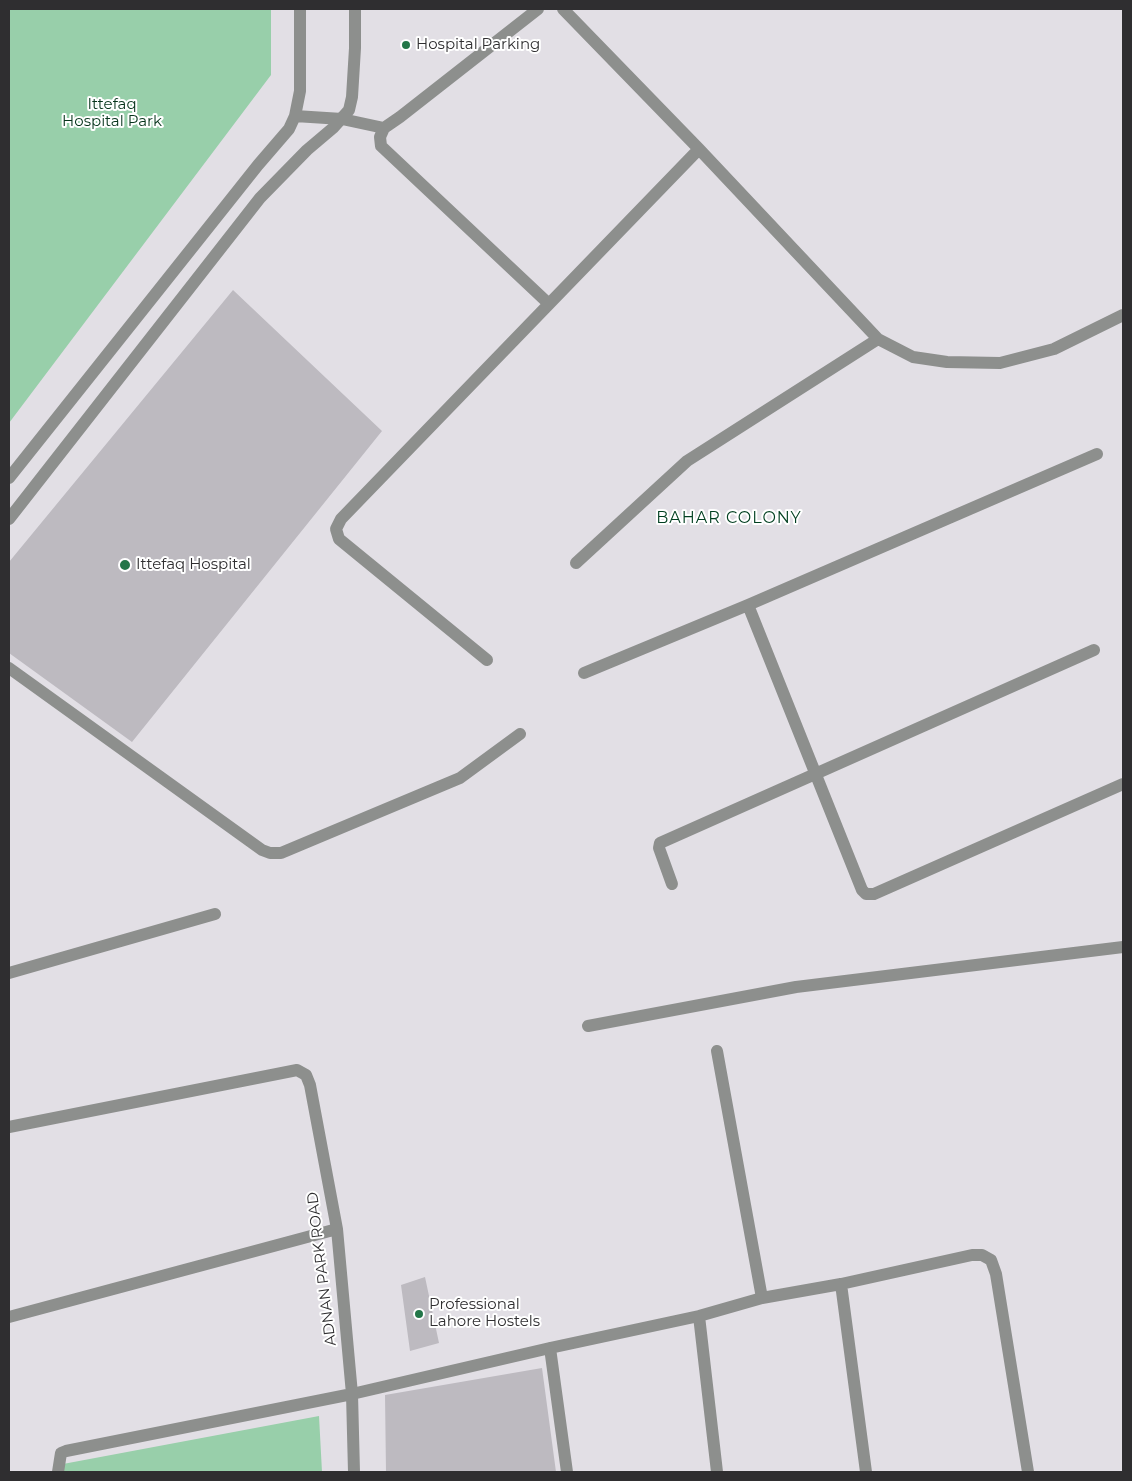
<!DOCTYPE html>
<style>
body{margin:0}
#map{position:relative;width:1132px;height:1481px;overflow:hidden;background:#e2dfe5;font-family:Montserrat,sans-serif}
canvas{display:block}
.frame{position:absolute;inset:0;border:10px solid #2f2e30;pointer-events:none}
</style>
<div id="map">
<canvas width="1132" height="1481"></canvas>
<div class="frame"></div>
</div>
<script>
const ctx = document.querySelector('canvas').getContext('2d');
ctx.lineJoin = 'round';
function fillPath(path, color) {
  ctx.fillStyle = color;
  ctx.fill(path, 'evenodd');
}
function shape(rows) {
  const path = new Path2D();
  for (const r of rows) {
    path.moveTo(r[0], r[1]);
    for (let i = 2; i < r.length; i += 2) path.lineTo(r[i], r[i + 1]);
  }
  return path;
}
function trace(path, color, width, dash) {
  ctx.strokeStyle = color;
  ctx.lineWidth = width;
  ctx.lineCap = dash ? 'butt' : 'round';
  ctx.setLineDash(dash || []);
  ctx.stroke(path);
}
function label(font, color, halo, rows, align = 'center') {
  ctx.font = font + ' Montserrat,sans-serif';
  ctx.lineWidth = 4;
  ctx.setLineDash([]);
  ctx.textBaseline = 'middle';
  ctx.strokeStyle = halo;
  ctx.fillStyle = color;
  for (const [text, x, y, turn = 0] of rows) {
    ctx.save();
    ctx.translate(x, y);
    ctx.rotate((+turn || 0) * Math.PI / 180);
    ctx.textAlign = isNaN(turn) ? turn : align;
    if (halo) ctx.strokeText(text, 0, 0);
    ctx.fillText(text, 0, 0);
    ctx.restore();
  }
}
fillPath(shape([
 [9,9,271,9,271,75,9,423],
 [319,1416,322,1472,62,1472,63,1464]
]), '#98cfaa');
fillPath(shape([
 [233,290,382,431,132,742,9,653,9,562],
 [425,1277,439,1343,410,1351,401,1285],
 [542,1368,556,1472,386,1472,385,1395]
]), '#bdbac0');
trace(shape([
 [563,9,699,149,878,339],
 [295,116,342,119,384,128,400,117,538,9],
 [384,128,380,137,381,146,549,304],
 [9,478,258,165,289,129,295,116,300,91,300,9],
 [9,519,260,198,307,150,333,128,349,110,352,97,355,48,355,9],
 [576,563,687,461,878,339,913,357,947,362,1000,363,1054,349,1123,315],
 [748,605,862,890,866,894,874,894,1123,784],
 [487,660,339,539,336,529,341,519,699,149],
 [9,668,262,850,270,853,281,853,460,778,520,734],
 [584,673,748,605,1097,454],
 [672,884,659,848,660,843,1094,650],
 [9,973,215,914],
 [588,1026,796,987,1123,947],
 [717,1051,762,1298],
 [9,1127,297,1070,306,1075,310,1085,337,1229,352,1394,354,1472],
 [841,1284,866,1472],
 [699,1316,717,1472],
 [9,1317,337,1229],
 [550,1348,567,1472],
 [58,1472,61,1453,66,1451,352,1394,550,1348,699,1316,762,1298,841,1284,972,1255,982,1255,991,1260,996,1274,1028,1472]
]), '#8d8f8d', 12);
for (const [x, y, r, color] of [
 [406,45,5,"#237648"],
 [125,565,6,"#237648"],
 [419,1314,5,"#237648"]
]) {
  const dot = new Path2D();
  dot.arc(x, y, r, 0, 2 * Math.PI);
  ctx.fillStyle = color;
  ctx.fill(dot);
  trace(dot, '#fff', 2);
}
label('15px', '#2f2e30', '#fff', [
 ["Hospital Parking",416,45],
 ["Ittefaq Hospital",136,565],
 ["Professional",429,1305],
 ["Lahore Hostels",429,1322]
], 'left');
label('15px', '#06341b', '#fff', [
 ["Ittefaq",112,105],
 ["Hospital Park",112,122]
]);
label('15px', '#2f2e30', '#fff', [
 ["ADNAN PARK ROAD",322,1269,-97]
]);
ctx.letterSpacing = '1px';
label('16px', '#003f20', '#fff', [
 ["BAHAR COLONY",729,518]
]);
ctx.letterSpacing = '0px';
</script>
